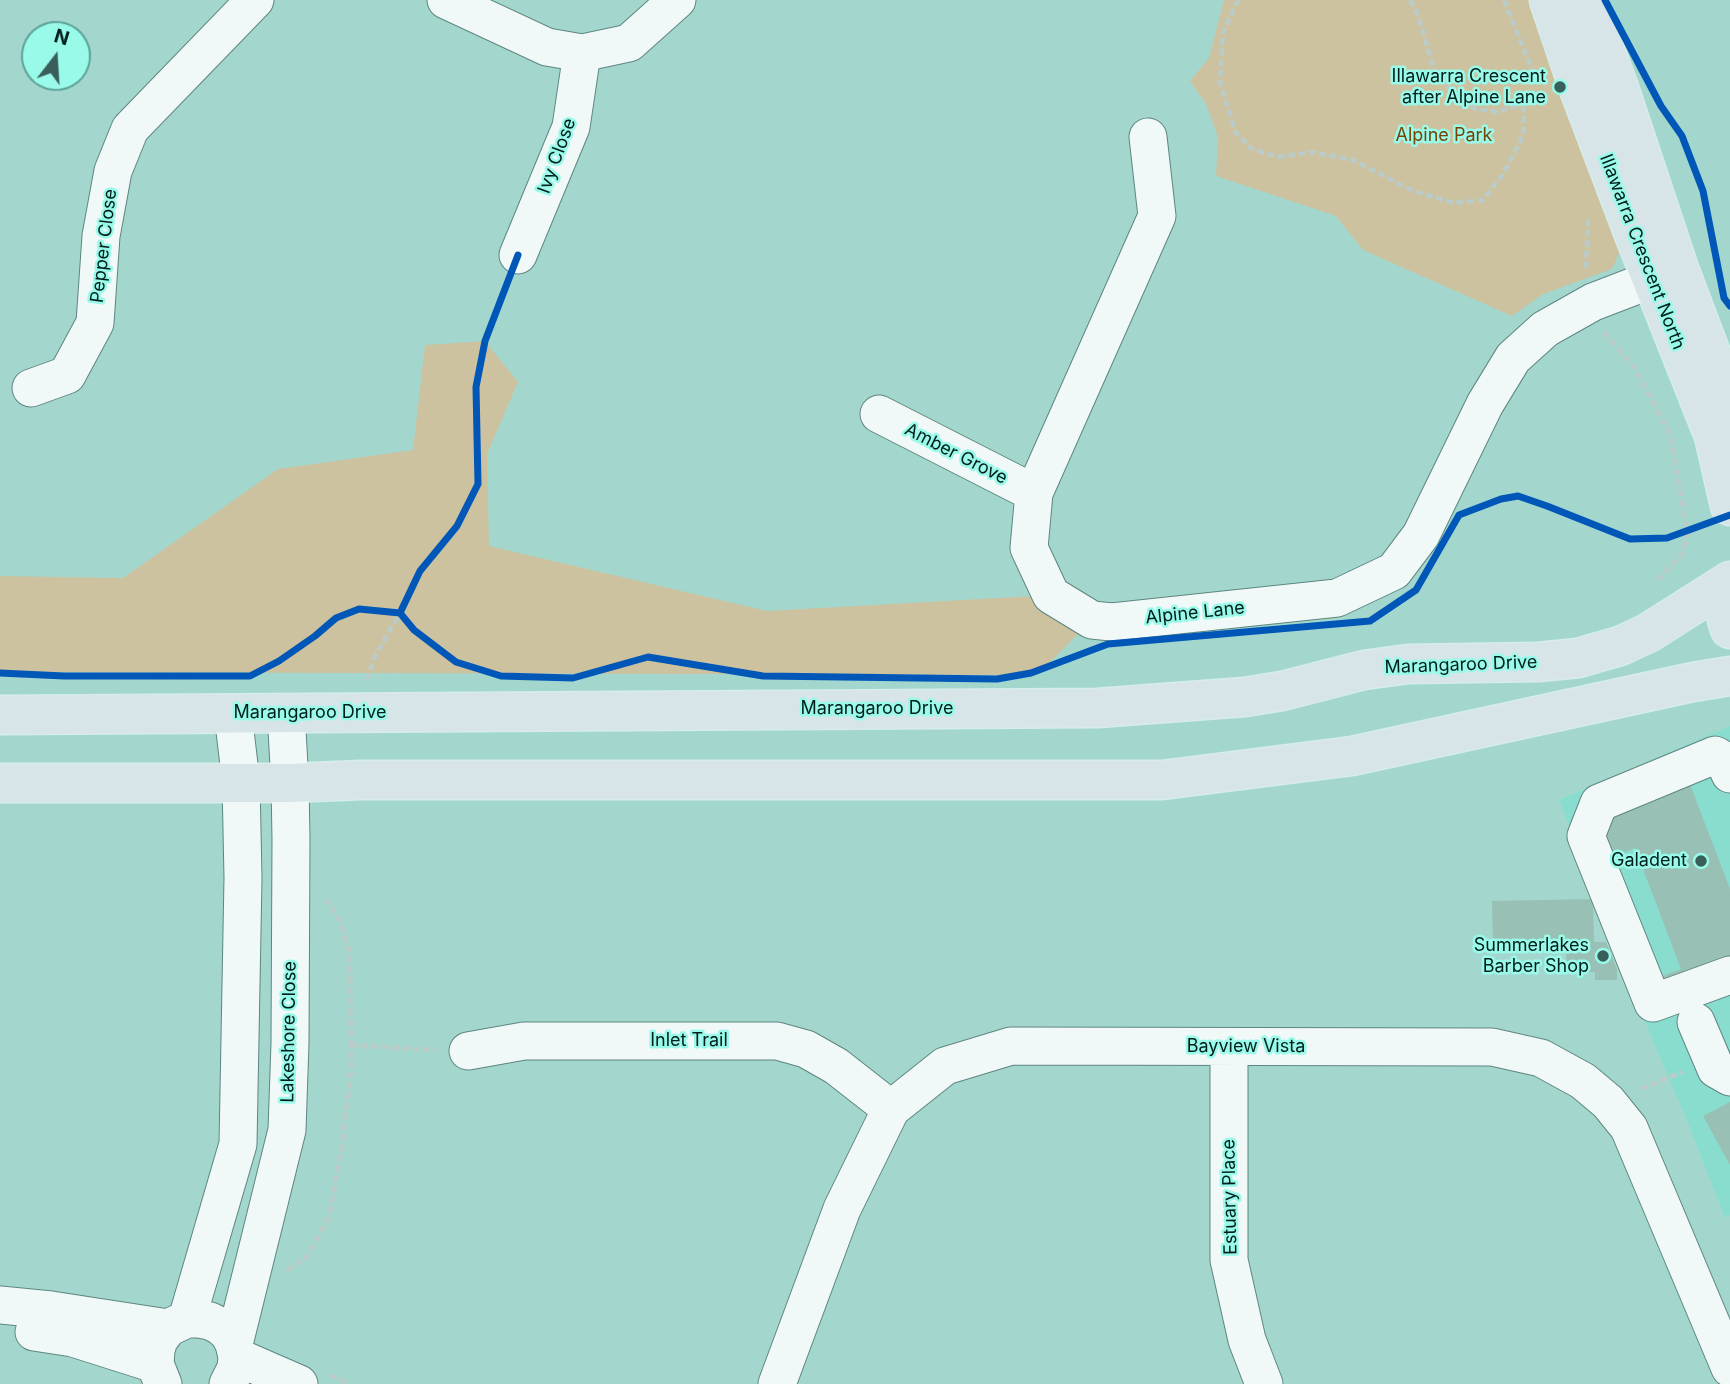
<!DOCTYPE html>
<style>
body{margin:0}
#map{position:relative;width:1730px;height:1384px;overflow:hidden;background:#a3d7ce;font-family:Inter,sans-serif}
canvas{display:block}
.north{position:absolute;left:21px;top:21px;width:70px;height:70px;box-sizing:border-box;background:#9afaea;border:2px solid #5ca297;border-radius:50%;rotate:17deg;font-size:19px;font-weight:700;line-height:28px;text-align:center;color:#001f1b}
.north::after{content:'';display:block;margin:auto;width:24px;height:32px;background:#395f5a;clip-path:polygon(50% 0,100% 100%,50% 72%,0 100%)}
</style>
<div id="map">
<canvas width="1730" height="1384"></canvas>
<div class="north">N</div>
</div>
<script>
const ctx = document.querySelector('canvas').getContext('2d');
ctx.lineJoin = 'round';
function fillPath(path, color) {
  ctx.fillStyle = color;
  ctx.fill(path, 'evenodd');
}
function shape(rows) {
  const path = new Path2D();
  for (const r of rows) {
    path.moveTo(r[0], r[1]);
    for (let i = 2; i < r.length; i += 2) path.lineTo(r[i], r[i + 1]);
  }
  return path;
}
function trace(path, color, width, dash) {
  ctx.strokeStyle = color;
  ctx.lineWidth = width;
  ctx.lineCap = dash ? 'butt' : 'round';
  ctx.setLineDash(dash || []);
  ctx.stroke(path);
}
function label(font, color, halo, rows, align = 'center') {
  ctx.font = font + ' Inter,sans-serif';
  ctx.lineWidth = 5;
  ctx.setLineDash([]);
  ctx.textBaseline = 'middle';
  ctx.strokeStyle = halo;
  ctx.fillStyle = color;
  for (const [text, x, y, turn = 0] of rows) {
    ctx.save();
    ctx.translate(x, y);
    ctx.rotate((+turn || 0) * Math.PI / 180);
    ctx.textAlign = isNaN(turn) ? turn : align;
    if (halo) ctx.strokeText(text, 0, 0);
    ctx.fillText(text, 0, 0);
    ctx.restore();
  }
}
fillPath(shape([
 [1730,726,1730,1215,1725,1218,1688,1123,1644,1019,1559,800]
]), '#89ddcf');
fillPath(shape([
 [1224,0,1535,0,1626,237,1612,269,1543,294,1512,316,1363,250,1336,216,1216,176,1218,137,1206,104,1190,81,1209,58],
 [485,341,518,382,487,454,489,546,767,611,1051,595,1092,620,1037,675,0,672,0,576,123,578,278,469,413,450,425,345]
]), '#ccc2a0');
fillPath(shape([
 [1688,779,1730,889,1730,967,1671,990,1657,978,1681,969,1635,848,1613,857,1601,825,1609,809],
 [1593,899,1594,942,1606,942,1617,969,1617,980,1595,980,1595,972,1567,973,1566,943,1493,944,1492,901],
 [1730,1102,1730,1165,1703,1116]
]), '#99c0b4');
const minor = shape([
 [446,0,547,47,582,53,629,43,677,0],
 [1148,137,1157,216,1034,493,1029,548,1051,595,1092,620,1112,622,1337,598,1394,571,1421,535,1485,404,1513,358,1545,329,1593,302,1679,269],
 [518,255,571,127,582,53],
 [31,388,67,375,95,323,101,236,113,171,130,129,255,0],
 [879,414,1034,493],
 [1730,774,1724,760,1715,755,1599,803,1586,836,1653,1003,1730,975],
 [1696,1022,1716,1069,1730,1077],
 [1229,1047,1229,1260,1247,1340,1264,1384],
 [468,1051,524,1041,777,1041,806,1049,836,1066,891,1109],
 [0,1305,51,1310,168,1328],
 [187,1319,238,1144,243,878,241,782,233,714],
 [34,1332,73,1338,155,1364],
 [234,1344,287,1130,290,1043,291,839,290,783,286,713],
 [237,1357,299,1384],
 [163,1384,155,1364,156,1350,159,1340,168,1328,187,1319,199,1319,210,1321,220,1326,229,1334,234,1344,237,1357,236,1368,228,1384],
 [777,1384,842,1209,891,1109,945,1066,1011,1046,1492,1047,1541,1058,1583,1081,1608,1102,1629,1128,1730,1368]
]);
const major = shape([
 [1549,0,1579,89,1635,237,1714,436,1730,506],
 [1586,0,1619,88,1679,269,1730,404],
 [1730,591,1727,599,1727,620,1730,629],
 [0,715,1097,708,1245,697,1282,691,1364,670,1408,664,1538,662,1578,658,1620,646,1648,633,1730,581],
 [0,783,290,783,361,780,1162,780,1352,756,1693,682,1730,676]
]);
trace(minor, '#5e8680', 39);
trace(major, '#d6ede9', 41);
trace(shape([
 [1239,0,1236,4,1223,32,1220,83,1236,133,1252,149,1278,157,1312,152,1353,160,1413,191,1454,203,1483,200,1503,174,1523,136,1524,103],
 [1410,0,1418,15,1434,69,1454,95,1475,109,1498,112,1545,96],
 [1504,0,1537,82],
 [1586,268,1588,217],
 [1604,332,1634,367,1670,434,1687,530,1686,540,1682,554,1658,580],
 [367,680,376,654,400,613],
 [350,1045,436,1050],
 [1641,1089,1682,1072],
 [287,1270,306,1258,329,1218,342,1145,351,1072,350,954,339,919,327,900],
 [330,1375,349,1384]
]), '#bbcbc8', 4.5, [7, 3.5]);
trace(minor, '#f1f9f8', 37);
trace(major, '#d7e5e8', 38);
trace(shape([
 [1605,0,1661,106,1682,136,1703,191,1724,298,1730,306],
 [400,613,420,571,457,526,478,484,476,387,485,341,518,255],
 [0,673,64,676,250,676,279,661,315,636,336,618,359,609,400,613,414,630,456,662,501,676,573,678,648,657,763,676,997,679,1031,673,1108,644,1370,621,1416,590,1459,515,1501,499,1518,496,1547,506,1630,539,1667,538,1730,515]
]), '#0057b8', 7);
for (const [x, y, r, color] of [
 [1560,87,7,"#395f5a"],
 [1701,861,7,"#395f5a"],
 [1603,956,7,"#395f5a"]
]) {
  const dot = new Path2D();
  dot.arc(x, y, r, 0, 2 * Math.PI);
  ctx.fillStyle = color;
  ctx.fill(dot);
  trace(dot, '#9afaea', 2.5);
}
label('18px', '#001f1b', '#9afaea', [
 ["Illawarra Crescent",1546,77],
 ["after Alpine Lane",1546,98],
 ["Galadent",1687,861],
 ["Summerlakes",1589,946],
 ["Barber Shop",1589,967]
], 'right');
label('18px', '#774305', '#9afaea', [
 ["Alpine Park",1444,136]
]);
label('18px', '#001f1b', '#9afaea', [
 ["Ivy Close",557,156,-70],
 ["Pepper Close",104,246,-83],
 ["Illawarra Crescent North",1642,252,69],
 ["Amber Grove",956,454,27],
 ["Alpine Lane",1195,613,-6],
 ["Marangaroo Drive",1461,665,-2],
 ["Marangaroo Drive",877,709],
 ["Marangaroo Drive",310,713],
 ["Lakeshore Close",289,1032,-89],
 ["Inlet Trail",689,1041],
 ["Bayview Vista",1246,1047],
 ["Estuary Place",1230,1197,-91]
]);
</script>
